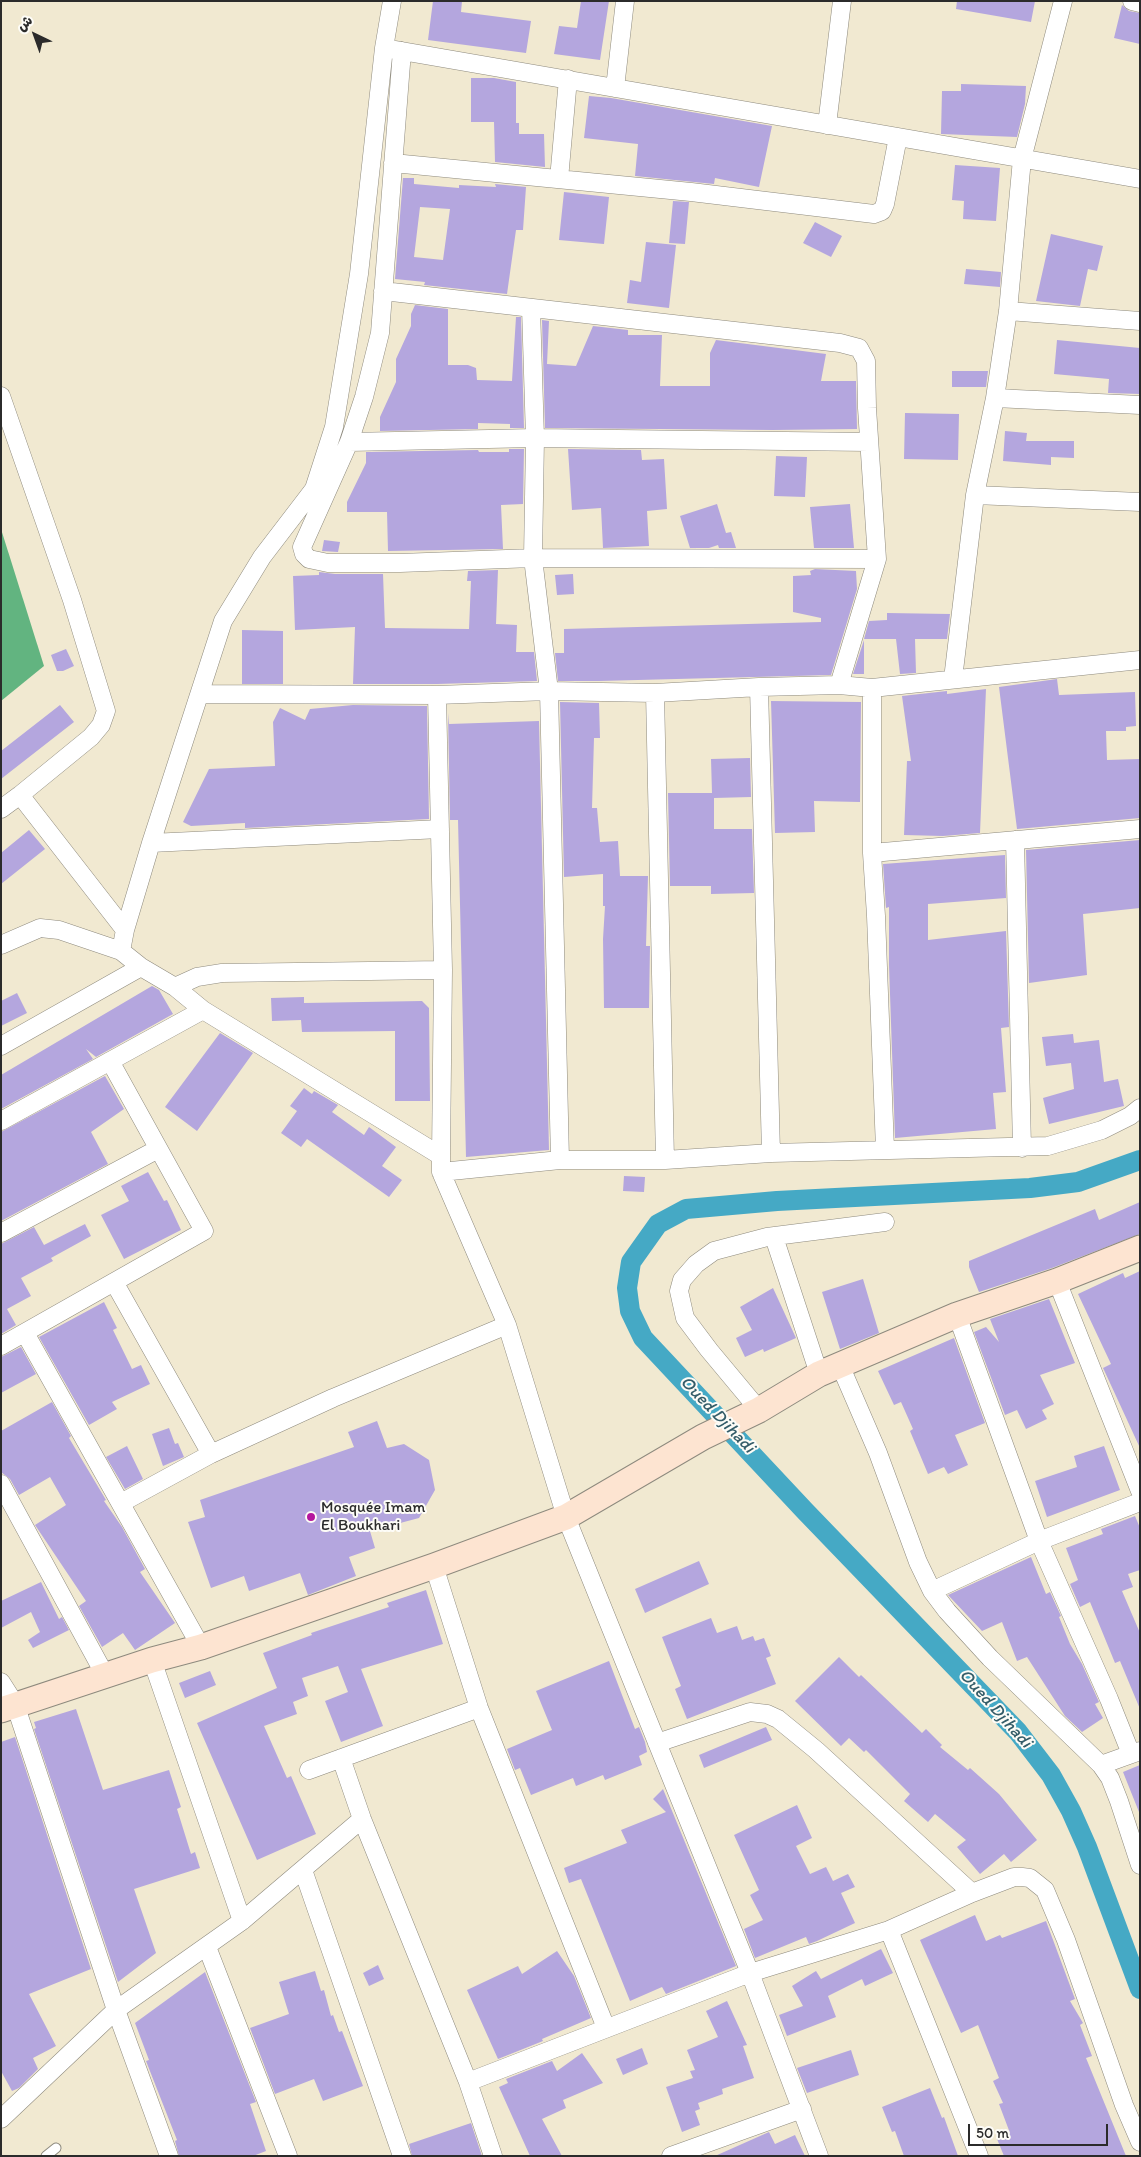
<!DOCTYPE html>
<meta charset="utf-8">
<style>
body{margin:0}
#map{position:relative;width:1141px;height:2157px;overflow:hidden;background:#f1e9d1;font-family:Itim,"Playpen Sans Arabic",sans-serif}
canvas{display:block}
.frame{position:absolute;inset:0;border:2px solid #2b2b2b;pointer-events:none}
.north{position:absolute;left:10px;top:10px;width:50px;height:50px;-webkit-text-stroke:4px #fdfcf7;paint-order:stroke;rotate:318deg;font-size:14px;font-weight:700;line-height:20px;text-align:center;color:#2b2b2b}
.north::after{content:'';display:block;margin:auto;width:18px;height:22px;background:#2b2b2b;clip-path:polygon(50% 0,100% 100%,50% 72%,0 100%)}
.scale{position:absolute;left:968px;top:2124px;width:140px;height:22px;box-sizing:border-box;border:2px solid #2b2b2b;border-top:0;padding-left:6px;font-size:15px;line-height:18px;white-space:nowrap;color:#2b2b2b;-webkit-text-stroke:4px #fdfcf7;paint-order:stroke}
</style>
<div id="map">
<canvas width="1141" height="2157"></canvas>
<div class="frame"></div>
<div class="north">ش</div>
<div class="scale">50 m</div>
</div>
<script>
const ctx = document.querySelector('canvas').getContext('2d');
ctx.lineJoin = 'round';
function fillPath(path, color) {
  ctx.fillStyle = color;
  ctx.fill(path, 'evenodd');
}
function shape(rows) {
  const path = new Path2D();
  for (const r of rows) {
    path.moveTo(r[0], r[1]);
    for (let i = 2; i < r.length; i += 2) path.lineTo(r[i], r[i + 1]);
  }
  return path;
}
function trace(path, color, width, dash) {
  ctx.strokeStyle = color;
  ctx.lineWidth = width;
  ctx.lineCap = dash ? 'butt' : 'round';
  ctx.setLineDash(dash || []);
  ctx.stroke(path);
}
function label(font, color, halo, rows, align = 'center') {
  ctx.font = font + ' Itim,sans-serif';
  ctx.lineWidth = 4;
  ctx.setLineDash([]);
  ctx.textBaseline = 'middle';
  ctx.strokeStyle = halo;
  ctx.fillStyle = color;
  for (const [text, x, y, turn = 0] of rows) {
    ctx.save();
    ctx.translate(x, y);
    ctx.rotate((+turn || 0) * Math.PI / 180);
    ctx.textAlign = isNaN(turn) ? turn : align;
    if (halo) ctx.strokeText(text, 0, 0);
    ctx.fillText(text, 0, 0);
    ctx.restore();
  }
}
fillPath(shape([
 [1,529,44,666,1,701]
]), '#62b480');
trace(shape([
 [1140,1160,1078,1182,1030,1188,777,1201,686,1209,658,1224,631,1262,627,1288,630,1311,643,1338,805,1511,1018,1732,1051,1775,1071,1811,1087,1847,1140,1989]
]), '#45a9c5', 20);
fillPath(shape([
 [433,1,462,1,461,12,531,21,526,53,428,40],
 [581,1,609,1,600,60,554,54,559,26,577,28],
 [957,1,1035,1,1031,22,956,9],
 [1122,5,1129,11,1140,13,1140,44,1114,38],
 [471,78,494,78,516,82,516,123,519,123,519,134,544,134,545,167,495,162,494,122,471,122],
 [961,84,1026,86,1025,104,1017,137,941,134,942,91,961,91],
 [589,96,611,98,772,126,759,187,715,178,714,184,635,176,638,144,584,138],
 [955,165,1000,168,996,221,963,219,964,201,952,200],
 [403,178,414,178,414,184,459,188,459,185,496,187,495,184,526,187,523,230,516,230,507,294,424,285,425,282,395,279],
 [420,207,450,209,443,260,414,257],
 [564,192,609,197,604,244,559,240],
 [673,201,689,202,685,244,669,243],
 [815,222,842,236,831,257,803,243],
 [1051,234,1103,246,1097,271,1088,269,1080,306,1036,301],
 [646,242,676,245,669,308,627,303,630,280,641,282],
 [966,269,1001,272,1000,287,964,284],
 [415,305,448,309,448,365,468,365,476,368,477,380,512,381,516,317,521,317,524,428,510,428,510,424,478,423,478,429,380,431,380,417,396,382,396,359,411,326,411,314],
 [542,320,549,321,547,364,576,366,593,326,628,330,628,335,662,335,660,386,710,386,710,353,716,340,826,354,821,381,856,381,857,429,773,430,545,428],
 [1057,340,1140,348,1140,394,1108,393,1109,379,1054,374],
 [952,371,988,371,986,387,952,387],
 [905,413,959,414,958,460,904,459],
 [1005,431,1027,433,1026,441,1074,441,1074,458,1051,457,1051,465,1003,461],
 [509,449,524,449,523,504,501,505,503,549,388,551,387,512,347,512,347,502,366,463,366,452,478,450,479,452,509,452],
 [568,449,641,450,642,460,664,459,667,509,647,511,649,546,603,548,601,508,572,510],
 [776,456,807,457,805,497,774,496],
 [717,504,726,533,731,532,736,548,719,548,718,545,709,548,690,548,680,516],
 [850,504,854,548,814,548,810,507],
 [324,540,340,542,338,552,322,551],
 [815,569,856,571,857,589,831,675,599,681,558,681,555,653,564,653,564,629,821,622,821,618,793,612,793,576,811,575,810,571],
 [498,570,496,624,517,625,516,652,534,652,537,681,437,684,353,684,355,627,295,630,293,576,319,575,319,572,335,574,383,574,385,628,469,629,471,581,467,581,468,571],
 [573,574,574,594,557,595,555,575],
 [887,613,950,614,947,639,915,639,916,673,900,674,896,639,864,639,869,621,887,620],
 [242,630,283,631,283,684,242,684],
 [864,640,864,674,853,674],
 [66,649,74,666,63,671,57,671,51,655],
 [1057,679,1059,695,1135,692,1136,726,1126,727,1126,731,1106,731,1107,760,1140,759,1140,818,1017,829,999,687],
 [986,689,980,833,943,836,904,835,907,761,911,761,902,696,947,691,947,694],
 [771,701,861,702,860,802,814,801,815,832,775,833],
 [560,702,599,703,600,738,594,738,592,808,597,808,600,842,618,841,620,876,648,876,646,946,650,946,649,1008,604,1008,603,939,605,906,603,906,603,874,564,877],
 [60,705,74,722,1,779,1,751],
 [353,705,427,706,429,819,245,828,245,823,191,826,183,822,209,769,275,766,273,722,280,708,305,720,310,709],
 [448,713,449,724,539,721,549,1150,466,1157,458,820,450,820],
 [750,758,751,797,714,798,714,829,752,829,754,893,711,894,711,886,670,886,668,793,712,793,711,759],
 [29,830,45,849,1,884,1,853],
 [1140,840,1140,908,1083,914,1087,975,1029,983,1026,850],
 [1005,855,1006,898,928,904,928,940,1006,931,1009,1027,1001,1028,1006,1092,993,1093,996,1129,895,1138,889,965,889,907,886,908,883,864],
 [152,986,159,990,173,1014,96,1057,86,1049,93,1059,1,1109,1,1075],
 [17,993,27,1013,1,1026,1,1001],
 [304,997,304,1003,422,1001,429,1008,430,1101,395,1101,395,1031,302,1032,301,1020,272,1021,271,998],
 [220,1033,253,1053,197,1131,165,1107],
 [1073,1034,1074,1043,1099,1040,1104,1082,1118,1079,1124,1106,1049,1124,1043,1098,1074,1089,1071,1063,1046,1066,1042,1037],
 [105,1076,124,1109,91,1132,108,1164,1,1221,1,1132],
 [304,1088,312,1094,314,1091,338,1105,332,1112,364,1135,369,1127,396,1147,382,1166,402,1180,389,1197,307,1139,301,1147,281,1133,297,1111,290,1106],
 [148,1172,164,1201,167,1200,181,1230,124,1259,101,1215,129,1201,121,1186],
 [624,1176,645,1177,644,1192,623,1191],
 [1140,1202,1140,1234,1052,1268,979,1292,969,1267,969,1261,1095,1209,1099,1220],
 [85,1224,91,1236,51,1258,53,1261,21,1278,31,1296,7,1309,16,1325,1,1334,1,1244,34,1227,44,1245],
 [1140,1271,1140,1448,1104,1370,1103,1368,1111,1364,1078,1294,1123,1273,1125,1278],
 [863,1279,879,1333,840,1349,822,1292],
 [773,1288,796,1338,764,1352,763,1349,745,1357,736,1338,752,1330,740,1307],
 [1049,1299,1075,1363,1040,1375,1054,1404,1042,1410,1047,1419,1026,1429,1017,1410,1005,1415,974,1332,986,1327,999,1342,990,1319],
 [104,1302,117,1328,113,1330,132,1369,141,1365,150,1384,112,1402,117,1409,89,1425,39,1337],
 [954,1338,985,1423,955,1435,968,1465,948,1474,944,1467,928,1474,910,1431,913,1429,901,1402,894,1405,878,1371],
 [21,1347,36,1374,1,1393,1,1357],
 [52,1402,71,1436,69,1438,106,1500,104,1501,122,1527,145,1569,140,1572,175,1623,135,1650,123,1633,102,1647,79,1606,86,1601,35,1525,66,1505,50,1477,19,1495,10,1479,1,1472,1,1431],
 [377,1421,387,1448,404,1444,429,1460,435,1490,419,1518,370,1531,375,1548,349,1557,356,1576,308,1595,300,1573,249,1591,244,1576,211,1588,188,1522,205,1517,200,1500,354,1447,348,1432],
 [169,1428,175,1444,178,1443,184,1457,163,1466,152,1434],
 [127,1446,143,1479,125,1489,106,1457],
 [1104,1446,1120,1490,1047,1517,1035,1481,1077,1467,1074,1456],
 [1135,1516,1140,1528,1140,1570,1128,1574,1133,1587,1122,1591,1140,1633,1140,1709,1120,1661,1115,1663,1090,1602,1080,1607,1070,1584,1078,1580,1066,1548,1103,1534,1101,1529],
 [1031,1557,1046,1594,1050,1592,1061,1616,1059,1617,1070,1644,1082,1664,1099,1702,1095,1704,1103,1718,1082,1732,1065,1716,1027,1657,1017,1661,1002,1622,982,1631,948,1595],
 [699,1561,709,1584,645,1613,635,1589],
 [41,1582,59,1619,62,1617,69,1630,33,1648,28,1640,40,1632,31,1612,1,1628,1,1601],
 [426,1590,443,1644,361,1669,383,1726,341,1742,325,1701,348,1692,338,1666,302,1678,308,1696,293,1702,297,1714,264,1726,287,1778,291,1776,316,1834,257,1860,197,1723,277,1688,263,1653,312,1635,311,1633,389,1607,387,1603],
 [711,1618,717,1633,737,1626,742,1640,753,1636,755,1641,764,1638,771,1656,766,1658,776,1684,687,1719,675,1689,681,1686,662,1637],
 [839,1657,859,1677,861,1675,922,1733,926,1729,942,1745,940,1747,968,1770,970,1768,999,1794,1037,1840,1011,1862,1004,1854,980,1874,957,1847,966,1840,935,1814,928,1822,904,1801,910,1794,866,1750,864,1752,849,1738,841,1746,795,1701],
 [609,1661,635,1729,639,1727,645,1742,647,1752,639,1756,642,1765,605,1780,603,1775,576,1786,573,1778,531,1795,520,1768,515,1770,507,1749,552,1730,536,1691],
 [210,1671,216,1685,185,1698,179,1683],
 [76,1709,103,1790,169,1770,181,1807,177,1809,191,1854,195,1852,200,1868,134,1889,156,1953,118,1982,34,1729,36,1728,34,1722],
 [766,1727,772,1740,704,1768,699,1755],
 [15,1737,91,1969,29,1994,56,2046,33,2058,38,2069,19,2088,12,2091,1,2071,1,1742],
 [1140,1765,1140,1811,1139,1812,1123,1772],
 [663,1789,736,1966,666,1994,662,1987,630,2001,581,1879,569,1883,564,1868,627,1843,621,1830,666,1812,653,1799],
 [797,1805,812,1838,796,1846,810,1874,826,1867,833,1881,848,1874,855,1887,841,1893,855,1923,817,1941,809,1944,806,1937,755,1958,744,1929,763,1920,750,1895,759,1890,734,1835],
 [975,1915,986,1941,1000,1935,1002,1938,1046,1921,1075,1999,1070,2001,1083,2023,1080,2025,1092,2056,1086,2058,1126,2156,1004,2156,997,2139,1010,2133,999,2104,1003,2103,993,2081,999,2078,978,2025,961,2033,920,1940],
 [881,1949,893,1973,865,1986,862,1979,828,1996,836,2017,787,2036,779,2015,803,2006,792,1986,816,1971,821,1979],
 [557,1951,574,1976,591,2018,542,2039,543,2041,498,2059,467,1990,518,1966,522,1974],
 [378,1965,384,1979,369,1986,363,1973],
 [315,1971,321,1991,324,1990,331,2016,333,2015,339,2032,342,2031,363,2086,323,2101,314,2079,275,2094,250,2028,289,2014,279,1982],
 [205,1972,256,2102,250,2104,266,2151,253,2156,179,2156,175,2141,177,2140,146,2061,149,2060,135,2023],
 [727,2001,747,2045,743,2046,754,2078,722,2089,723,2094,698,2103,700,2109,695,2111,700,2125,682,2132,666,2087,693,2078,690,2071,695,2070,687,2050,718,2037,706,2011],
 [642,2048,648,2064,623,2075,616,2059],
 [851,2050,859,2075,807,2093,797,2068],
 [582,2053,603,2083,563,2100,566,2108,542,2119,562,2156,530,2156,499,2087,508,2083,506,2079,552,2061,557,2071],
 [930,2088,942,2118,944,2117,958,2156,904,2156,895,2131,892,2132,882,2107],
 [471,2123,482,2156,412,2156,409,2144],
 [769,2132,775,2144,795,2135,805,2156,715,2156]
]), '#b4a6de');
const lane = shape([
 [46,2156,56,2148]
]);
const street = shape([
 [1132,1,1140,3],
 [390,49,1140,179],
 [402,51,380,333,364,397,349,442,302,547,304,554,309,559,328,563,400,563,533,558,877,559],
 [615,88,625,1],
 [827,125,842,1],
 [393,163,691,192,874,214,882,211,885,204,898,137],
 [559,179,568,79],
 [383,291,840,343,859,348,866,361,867,408,877,559,839,685],
 [531,308,535,438,533,558,549,691,560,1160],
 [1008,311,1140,321],
 [1,396,72,600,106,711,101,725,91,737,20,795,1,809],
 [995,398,1140,405],
 [349,442,535,438,869,442],
 [975,495,1140,502],
 [953,679,975,495,995,398,1008,311,1022,159,1063,1],
 [759,687,771,1153],
 [872,688,872,853,876,916,885,1149],
 [200,694,437,695,549,691,655,693,759,687,839,685,872,688,1140,660],
 [437,695,443,970,441,1156],
 [20,795,125,930],
 [1015,840,1022,1148],
 [151,843,440,829],
 [872,853,1140,829],
 [1,945,40,928,59,930,121,951,141,967,175,987,203,1010,441,1156,441,1172,507,1325,566,1517,750,1973,819,2156],
 [121,951,125,930,151,843,223,621,262,557,314,489,334,427,359,274,384,48,392,1],
 [175,987,197,977,222,973,443,970],
 [1,1046,141,967],
 [1,1121,203,1010],
 [665,1160,771,1153,1048,1146,1102,1130,1130,1116,1140,1108],
 [441,1172,560,1160,665,1160,655,693],
 [1,1233,158,1149],
 [774,1237,819,1374],
 [1057,1281,1140,1491],
 [114,1282,211,1454,121,1503],
 [957,1315,1039,1541,1109,1699,1131,1754],
 [25,1333,201,1647],
 [1,1346,204,1231,110,1061],
 [840,1365,878,1453,918,1562,932,1591,947,1611,990,1658,1101,1765,1110,1778,1119,1801,1140,1865],
 [759,1410,709,1350,685,1318,679,1291,682,1280,696,1264,714,1251,767,1237,885,1222],
 [211,1454,333,1398,507,1325],
 [1,1484,105,1675],
 [434,1566,479,1708,606,2028],
 [932,1591,1039,1541,1140,1502],
 [152,1660,242,1921],
 [1,1682,15,1704,116,2010,169,2156],
 [657,1743,750,1712,767,1714,778,1719,816,1750,972,1893],
 [341,1758,362,1819,468,2082,493,2156],
 [1101,1765,1140,1751],
 [309,1770,479,1708],
 [303,1870,402,2156],
 [889,1930,979,2156],
 [207,1947,288,2156],
 [468,2082,750,1973,889,1930,972,1893,1014,1877,1022,1877,1030,1878,1045,1890,1066,1940,1124,2105,1140,2142],
 [1,2119,116,2010,242,1921,362,1819],
 [671,2156,802,2109]
]);
const secondary = shape([
 [1,1710,152,1660,201,1647,434,1566,566,1517,703,1437,759,1410,819,1374,957,1315,1057,1281,1140,1248]
]);
trace(lane, '#8e8a7e', 11);
trace(street, '#8e8a7e', 19);
trace(secondary, '#8e8a7e', 27);
trace(lane, '#fff', 9);
trace(street, '#fff', 18);
trace(secondary, '#fde4d1', 25);
for (const [x, y, r, color] of [
 [311,1517,5,"#b5179e"]
]) {
  const dot = new Path2D();
  dot.arc(x, y, r, 0, 2 * Math.PI);
  ctx.fillStyle = color;
  ctx.fill(dot);
  trace(dot, '#fdfcf7', 2);
}
label('16px', '#2b2b2b', '#fdfcf7', [
 ["Mosquée Imam",321,1508],
 ["El Boukhari",321,1526]
], 'left');
label('italic 18px', '#355d69', '#fdfcf7', [
 ["Oued Djihadi",717,1415,46],
 ["Oued Djihadi",995,1709,48]
]);
</script>
